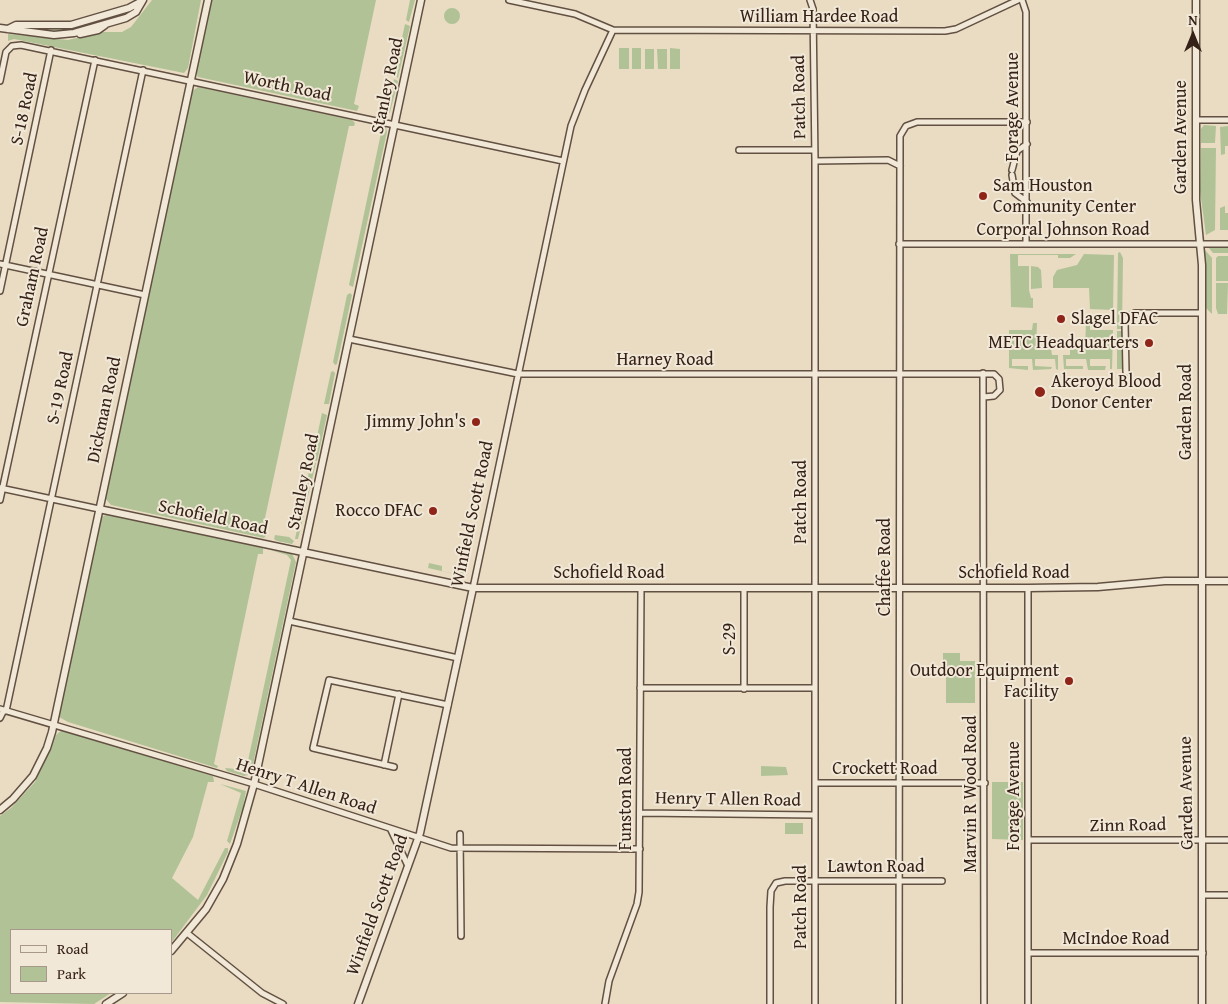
<!DOCTYPE html>
<style>
body{margin:0}
#map{position:relative;width:1228px;height:1004px;overflow:hidden;background:#e9dcc2;font-family:"Gentium Book Plus",serif}
canvas{display:block}
.legend{position:absolute;left:10px;top:929px;width:162px;height:65px;box-sizing:border-box;background:#f1e8d7;border:1px solid #a6988a;margin:0;padding:6px 9px;list-style:none;font-size:15px;color:#352117}
.legend li{display:flex;align-items:center;gap:10px;height:25px}
.legend b{width:25px;border:1px solid #a6988a}
.north{position:absolute;left:1168px;top:10px;width:50px;height:50px;-webkit-text-stroke:4px #f1e8d7;paint-order:stroke;rotate:0deg;font-size:14px;font-weight:700;line-height:20px;text-align:center;color:#352117}
.north::after{content:'';display:block;margin:auto;width:18px;height:22px;background:#352117;clip-path:polygon(50% 0,100% 100%,50% 72%,0 100%)}
</style>
<div id="map">
<canvas width="1228" height="1004"></canvas>
<ul class="legend">
<li><b style="height:6px;background:#f1e8d7"></b>Road</li>
<li><b style="height:14px;background:#b1c297"></b>Park</li>
</ul>
<div class="north">N</div>
</div>
<script>
const ctx = document.querySelector('canvas').getContext('2d');
ctx.lineJoin = 'round';
function fillPath(path, color) {
  ctx.fillStyle = color;
  ctx.fill(path, 'evenodd');
}
function shape(rows) {
  const path = new Path2D();
  for (const r of rows) {
    if (r.length === 3) {
      path.moveTo(r[0] + r[2], r[1]);
      path.arc(r[0], r[1], r[2], 0, 2 * Math.PI);
      continue;
    }
    path.moveTo(r[0], r[1]);
    for (let i = 2; i < r.length; i += 2) path.lineTo(r[i], r[i + 1]);
  }
  return path;
}
function trace(path, color, width, dash) {
  ctx.strokeStyle = color;
  ctx.lineWidth = width;
  ctx.lineCap = dash ? 'butt' : 'round';
  ctx.setLineDash(dash || []);
  ctx.stroke(path);
}
function label(font, color, halo, rows, align = 'center') {
  ctx.font = font + ' "Gentium Book Plus",serif';
  ctx.lineWidth = 4;
  ctx.setLineDash([]);
  ctx.textBaseline = 'middle';
  ctx.strokeStyle = halo;
  ctx.fillStyle = color;
  for (const [text, x, y, turn = 0] of rows) {
    ctx.save();
    ctx.translate(x, y);
    ctx.rotate((+turn || 0) * Math.PI / 180);
    ctx.textAlign = isNaN(turn) ? turn : align;
    if (halo) ctx.strokeText(text, 0, 0);
    ctx.fillText(text, 0, 0);
    ctx.restore();
  }
}
fillPath(shape([
 [152,0,201,0,188,68,184,73,14,39,8,41,8,34,68,40,102,32,122,32,131,27],
 [211,0,376,0,354,104,359,106,357,111,198,77,196,73],
 [410,0,415,0,409,22,406,20],
 [452,16,8],
 [79,24,80,28,61,32,26,29],
 [405,24,410,26,398,78,394,75],
 [619,48,629,48,629,69,619,69],
 [632,48,641,48,641,69,632,69],
 [670,48,680,49,680,69,670,69],
 [645,49,654,49,654,69,645,69],
 [657,49,667,49,667,69,658,69],
 [394,79,398,81,395,93,390,112,384,118,381,116,381,111,388,111],
 [198,87,352,120,355,123,354,126,349,126,262,532,268,533,264,538,111,505,105,498,191,92],
 [1204,125,1216,126,1215,143,1201,143,1201,129],
 [379,126,386,127,387,132,353,287,349,285,381,133,377,131],
 [1228,126,1228,146,1225,146,1225,154,1221,155,1220,127],
 [1201,148,1216,148,1215,230,1206,235,1200,191],
 [1225,206,1225,213,1228,213,1228,230,1220,230,1220,208],
 [1208,247,1228,247,1228,253,1213,253],
 [1205,250,1212,258,1212,314,1205,307],
 [1120,252,1123,258,1122,329,1117,329,1118,253],
 [1010,254,1076,254,1070,258,1058,258,1058,255,1018,255,1018,266,1029,266,1029,290,1031,298,1033,298,1033,308,1011,307],
 [1084,254,1114,255,1113,310,1090,309,1089,288,1053,288,1053,277,1057,270,1077,265],
 [1218,256,1228,256,1228,281,1216,281,1216,258],
 [1031,266,1038,267,1041,270,1042,288,1031,289],
 [1216,283,1228,283,1227,314,1218,314,1216,308],
 [350,293,352,295,337,364,335,365,333,362,347,295],
 [1033,323,1037,323,1036,348,1051,348,1052,355,1058,355,1058,370,1056,369,1055,359,1035,359,1035,366,1052,367,1051,369,1033,370,1032,359,1012,359,1012,366,1028,366,1028,370,1009,368,1009,330,1032,330],
 [1086,323,1090,323,1090,330,1113,330,1112,369,1110,369,1110,359,1090,359,1090,366,1106,366,1105,370,1088,370,1086,359,1066,359,1066,366,1083,366,1083,369,1064,369,1063,355,1070,355,1070,348,1085,348],
 [1117,331,1122,331,1122,369,1117,369],
 [333,371,335,373,329,404,324,404,331,372],
 [322,413,327,415,317,461,312,460],
 [311,462,316,463,298,539,295,539],
 [107,514,263,548,263,554,258,554,214,764,218,766,217,768,68,722,59,717,100,522,102,517],
 [275,535,289,537,294,541,292,544,277,541,274,539],
 [464,543,471,544,464,576,428,568,429,563,442,566,442,571,456,574,458,568,464,568,469,546],
 [270,550,292,554,296,562,252,769,248,775,244,776,227,771,225,768,246,770,291,560,287,555],
 [943,653,960,653,960,661,975,661,975,703,946,703,946,669,943,664],
 [62,730,213,776,214,782,208,782,193,837,172,878,198,900,225,848,228,848,228,852,207,895,171,943,171,930,11,930,11,993,111,993,94,1004,0,1002,0,816,11,808,35,782,56,735],
 [761,766,786,767,788,775,761,776],
 [992,782,1023,782,1023,840,992,839],
 [220,784,246,791,243,807,230,844,227,841,241,793],
 [785,823,803,823,803,834,785,834]
]), '#b1c297');
const minor = shape([
 [509,0,575,14,613,30,945,31,956,29,1018,0],
 [810,0,813,9,815,161,815,1004],
 [1022,0,1026,12,1026,244],
 [0,81,6,52,12,46,21,45,563,161],
 [1196,120,1228,120],
 [739,150,814,150],
 [815,161,888,160,900,166],
 [1012,170,1017,151,1027,144],
 [1012,175,1015,193,1027,202],
 [899,244,1228,244],
 [0,264,145,295],
 [0,291,51,50],
 [349,339,518,374,994,374,999,379,1000,390,994,396,984,397],
 [1126,372,1125,323,1128,316,1135,313,1202,313],
 [983,373,984,1004],
 [0,488,99,509],
 [0,500,95,60],
 [473,588,571,126,585,90,613,30],
 [744,588,744,689],
 [289,621,458,658],
 [640,688,815,688],
 [0,709,254,784,451,848,640,849],
 [6,711,143,70],
 [0,718,4,710],
 [384,765,399,694],
 [394,767,313,748,329,680,448,705],
 [815,783,985,783],
 [640,813,815,815],
 [391,830,408,866],
 [460,834,461,936],
 [1028,840,1228,840],
 [1203,895,1228,895],
 [187,933,262,993,283,1004],
 [1028,953,1203,953],
 [605,1004,609,981,637,904,639,892,641,588],
 [770,1004,770,907,771,891,776,883,785,881,942,881],
 [899,1004,900,136,906,126,917,122,1027,122],
 [1028,1004,1028,588]
]);
const tertiary = shape([
 [1196,0,1196,200,1202,265,1202,1004],
 [0,28,54,35,74,33,126,18,136,12,143,0],
 [8,29,16,25,71,25,129,8,142,1],
 [80,34,98,30,105,25],
 [99,509,473,588,1028,588,1098,587,1165,581,1228,581],
 [0,810,13,799,33,776,47,748,52,732,208,0],
 [171,951,206,909,223,879,237,844,254,784,421,0],
 [106,1004,123,993],
 [358,1004,420,833,473,588]
]);
trace(minor, '#625042', 8);
trace(tertiary, '#625042', 9);
trace(minor, '#f1e8d7', 5);
trace(tertiary, '#f1e8d7', 6);
for (const [x, y, r, color] of [
 [983,196,5,"#8f2418"],
 [1061,319,5,"#8f2418"],
 [1149,343,5,"#8f2418"],
 [1040,392,6,"#8f2418"],
 [476,422,5,"#8f2418"],
 [433,511,5,"#8f2418"],
 [1069,681,5,"#8f2418"]
]) {
  const dot = new Path2D();
  dot.arc(x, y, r, 0, 2 * Math.PI);
  ctx.fillStyle = color;
  ctx.fill(dot);
  trace(dot, '#f1e8d7', 2);
}
label('18px', '#352117', '#f1e8d7', [
 ["William Hardee Road",819,17],
 ["Stanley Road",388,86,-78],
 ["Worth Road",287,87,12],
 ["Patch Road",800,97,-91],
 ["Forage Avenue",1013,107,-90],
 ["S-18 Road",25,109,-78],
 ["Garden Avenue",1181,137,-90],
 ["Corporal Johnson Road",1063,230],
 ["Graham Road",33,277,-78],
 ["Harney Road",665,360],
 ["S-19 Road",61,388,-78],
 ["Dickman Road",105,410,-78],
 ["Garden Road",1186,412,-90],
 ["Stanley Road",304,482,-78],
 ["Patch Road",801,502,-90],
 ["Winfield Scott Road",473,514,-78],
 ["Schofield Road",213,518,12],
 ["Chaffee Road",885,567,-90],
 ["Schofield Road",609,573],
 ["Schofield Road",1014,573],
 ["S-29",730,639,-90],
 ["Crockett Road",885,769],
 ["Henry T Allen Road",306,787,18],
 ["Garden Avenue",1187,793,-91],
 ["Marvin R Wood Road",971,794,-90],
 ["Forage Avenue",1014,796,-90],
 ["Funston Road",626,799,-90],
 ["Henry T Allen Road",728,800,1],
 ["Zinn Road",1128,826,-1],
 ["Lawton Road",876,867],
 ["Winfield Scott Road",378,905,-70],
 ["Patch Road",801,907,-90],
 ["McIndoe Road",1116,939]
]);
label('18px', '#352117', '#f1e8d7', [
 ["Sam Houston",993,186,"left"],
 ["Community Center",993,207,"left"],
 ["Slagel DFAC",1071,319,"left"],
 ["METC Headquarters",1139,343],
 ["Akeroyd Blood",1051,382,"left"],
 ["Donor Center",1051,403,"left"],
 ["Jimmy John's",466,422],
 ["Rocco DFAC",423,511],
 ["Outdoor Equipment",1059,671],
 ["Facility",1059,692]
], 'right');
</script>
